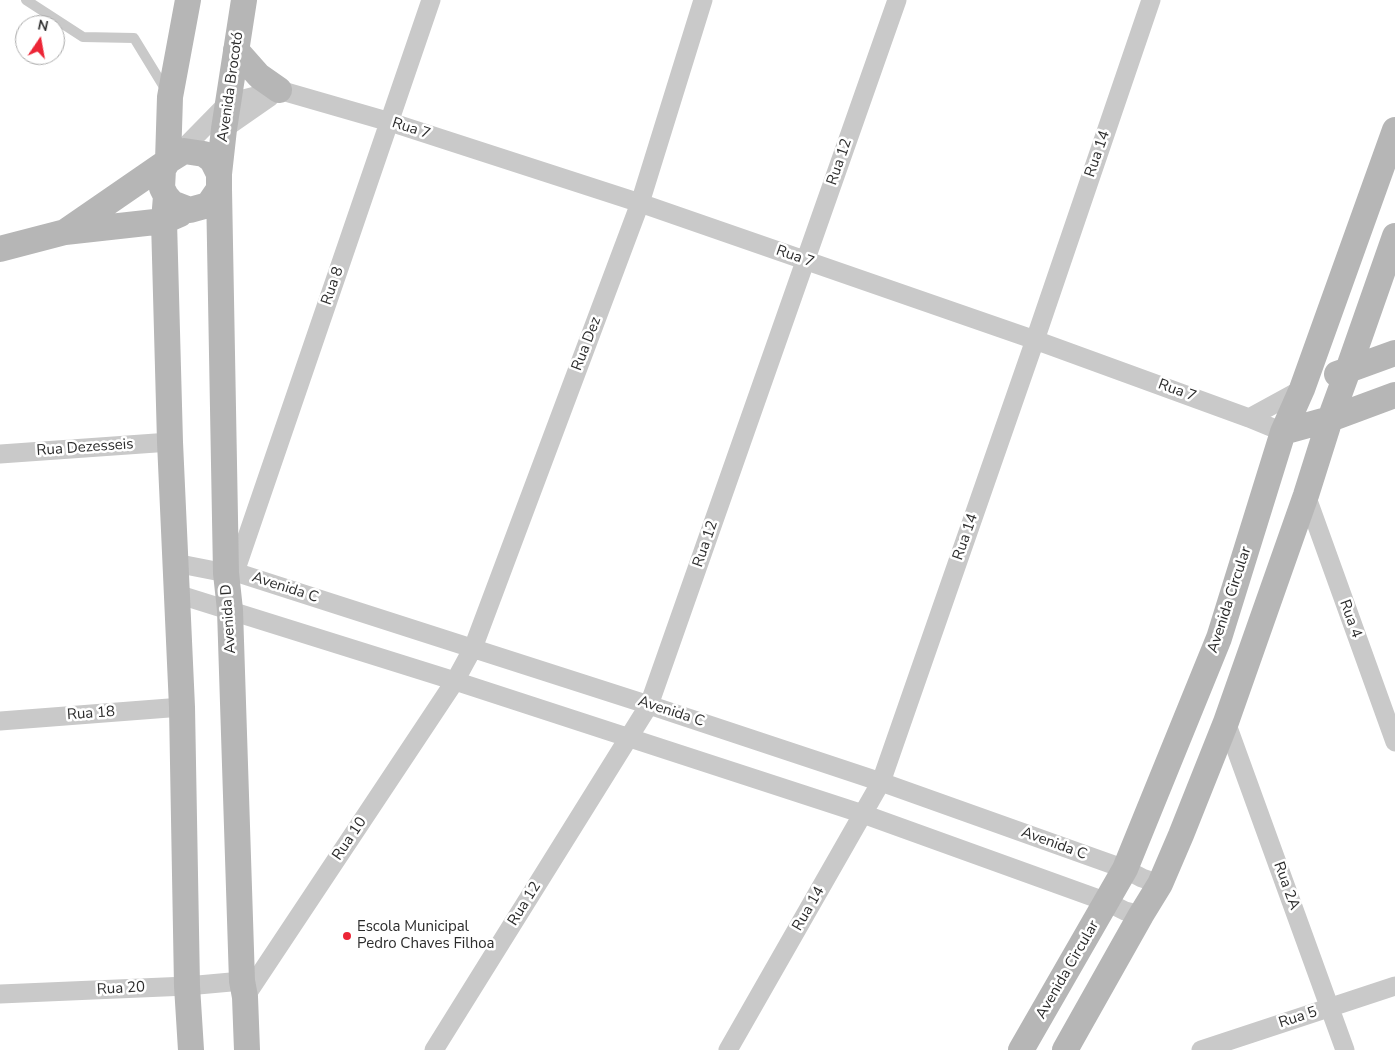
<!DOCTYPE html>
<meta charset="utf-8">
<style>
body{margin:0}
#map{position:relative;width:1395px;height:1050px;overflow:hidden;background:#fff;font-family:"Nunito Sans",sans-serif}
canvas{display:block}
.north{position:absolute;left:15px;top:15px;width:50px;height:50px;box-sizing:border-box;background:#fff;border:1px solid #ababab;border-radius:50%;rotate:12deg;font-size:14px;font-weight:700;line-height:20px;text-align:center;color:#2c2c2c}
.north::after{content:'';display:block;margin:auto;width:18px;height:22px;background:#ec2536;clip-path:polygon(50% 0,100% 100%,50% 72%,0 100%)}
</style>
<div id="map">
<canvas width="1395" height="1050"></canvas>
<div class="north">N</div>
</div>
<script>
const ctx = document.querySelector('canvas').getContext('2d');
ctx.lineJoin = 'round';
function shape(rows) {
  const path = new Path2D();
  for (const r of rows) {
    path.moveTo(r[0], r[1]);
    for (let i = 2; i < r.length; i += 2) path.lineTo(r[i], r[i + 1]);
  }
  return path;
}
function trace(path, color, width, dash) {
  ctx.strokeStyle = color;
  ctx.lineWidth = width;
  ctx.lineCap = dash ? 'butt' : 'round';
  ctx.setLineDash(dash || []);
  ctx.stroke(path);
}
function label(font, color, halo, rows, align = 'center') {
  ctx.font = font + ' "Nunito Sans",sans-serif';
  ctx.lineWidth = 5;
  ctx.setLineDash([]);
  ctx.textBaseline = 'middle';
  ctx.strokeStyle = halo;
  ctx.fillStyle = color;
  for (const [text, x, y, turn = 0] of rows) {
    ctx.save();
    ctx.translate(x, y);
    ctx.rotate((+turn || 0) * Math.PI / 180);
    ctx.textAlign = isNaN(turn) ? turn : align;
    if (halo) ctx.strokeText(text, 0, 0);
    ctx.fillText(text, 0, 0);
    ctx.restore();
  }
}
trace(shape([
 [26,0,83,37,134,38,167,92]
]), '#c9c9c9', 10);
trace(shape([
 [224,129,270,97],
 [176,156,228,103,279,90,390,122,640,203,1035,340,1249,418,1283,432],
 [1249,418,1302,389],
 [0,454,170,442],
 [1306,495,1395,742],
 [175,563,226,573,235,572,649,705,881,782,1125,869,1142,878,1160,884],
 [235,572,431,0],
 [177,594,455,681,863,814,1107,902,1125,911,1141,915],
 [0,721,182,707],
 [1226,722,1345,1050],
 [0,994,187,986,242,981],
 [245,997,455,681,473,648,640,203,703,0],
 [434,1050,649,705,897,0],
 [728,1050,881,782,1035,340,1151,0],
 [1201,1050,1395,986]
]), '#c9c9c9', 19);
trace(shape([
 [236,50,259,76,279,90],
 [219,174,224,129,244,0],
 [219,189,226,573,230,610,242,981,245,997,247,1050],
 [166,196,172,203,190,210,208,205,219,189,219,174,212,160,204,154,184,151,168,161,163,169,162,188,166,196,164,221,170,442,182,707,187,986,191,1050],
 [65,232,168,161,170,97,188,0],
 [0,249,65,232,164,221,180,214],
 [1337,374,1395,353],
 [1283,432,1330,419,1395,395],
 [1021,1050,1125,869,1219,638,1283,432,1302,389,1395,130],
 [1065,1050,1141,915,1160,884,1181,835,1226,722,1306,495,1330,419,1348,370,1395,236]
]), '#b6b6b6', 26);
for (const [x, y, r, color] of [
 [347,936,5,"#ec2536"]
]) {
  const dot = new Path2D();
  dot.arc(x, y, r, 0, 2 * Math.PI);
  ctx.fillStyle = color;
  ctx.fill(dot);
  trace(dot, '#fff', 2);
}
label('15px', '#2c2c2c', '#fff', [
 ["Avenida Brocotó",231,87,-82],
 ["Rua 7",411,129,18],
 ["Rua 14",1098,154,-71],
 ["Rua 12",840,162,-71],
 ["Rua 7",795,257,19],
 ["Rua 8",333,286,-71],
 ["Rua Dez",587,344,-69],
 ["Rua 7",1177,391,20],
 ["Rua Dezesseis",85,448,-4],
 ["Rua 14",966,537,-71],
 ["Rua 12",706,544,-71],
 ["Avenida C",285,588,18],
 ["Avenida Circular",1230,600,-72],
 ["Avenida D",229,619,-94],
 ["Rua 4",1350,619,70],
 ["Avenida C",671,712,18],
 ["Rua 18",91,714,-4],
 ["Rua 10",350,839,-56],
 ["Avenida C",1054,844,20],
 ["Rua 2A",1286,886,70],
 ["Rua 12",525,904,-58],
 ["Rua 14",809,909,-60],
 ["Avenida Circular",1068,970,-60],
 ["Rua 20",121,989,-3],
 ["Rua 5",1298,1018,-18]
]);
label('15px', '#2c2c2c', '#fff', [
 ["Escola Municipal",357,927],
 ["Pedro Chaves Filhoa",357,944]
], 'left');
</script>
